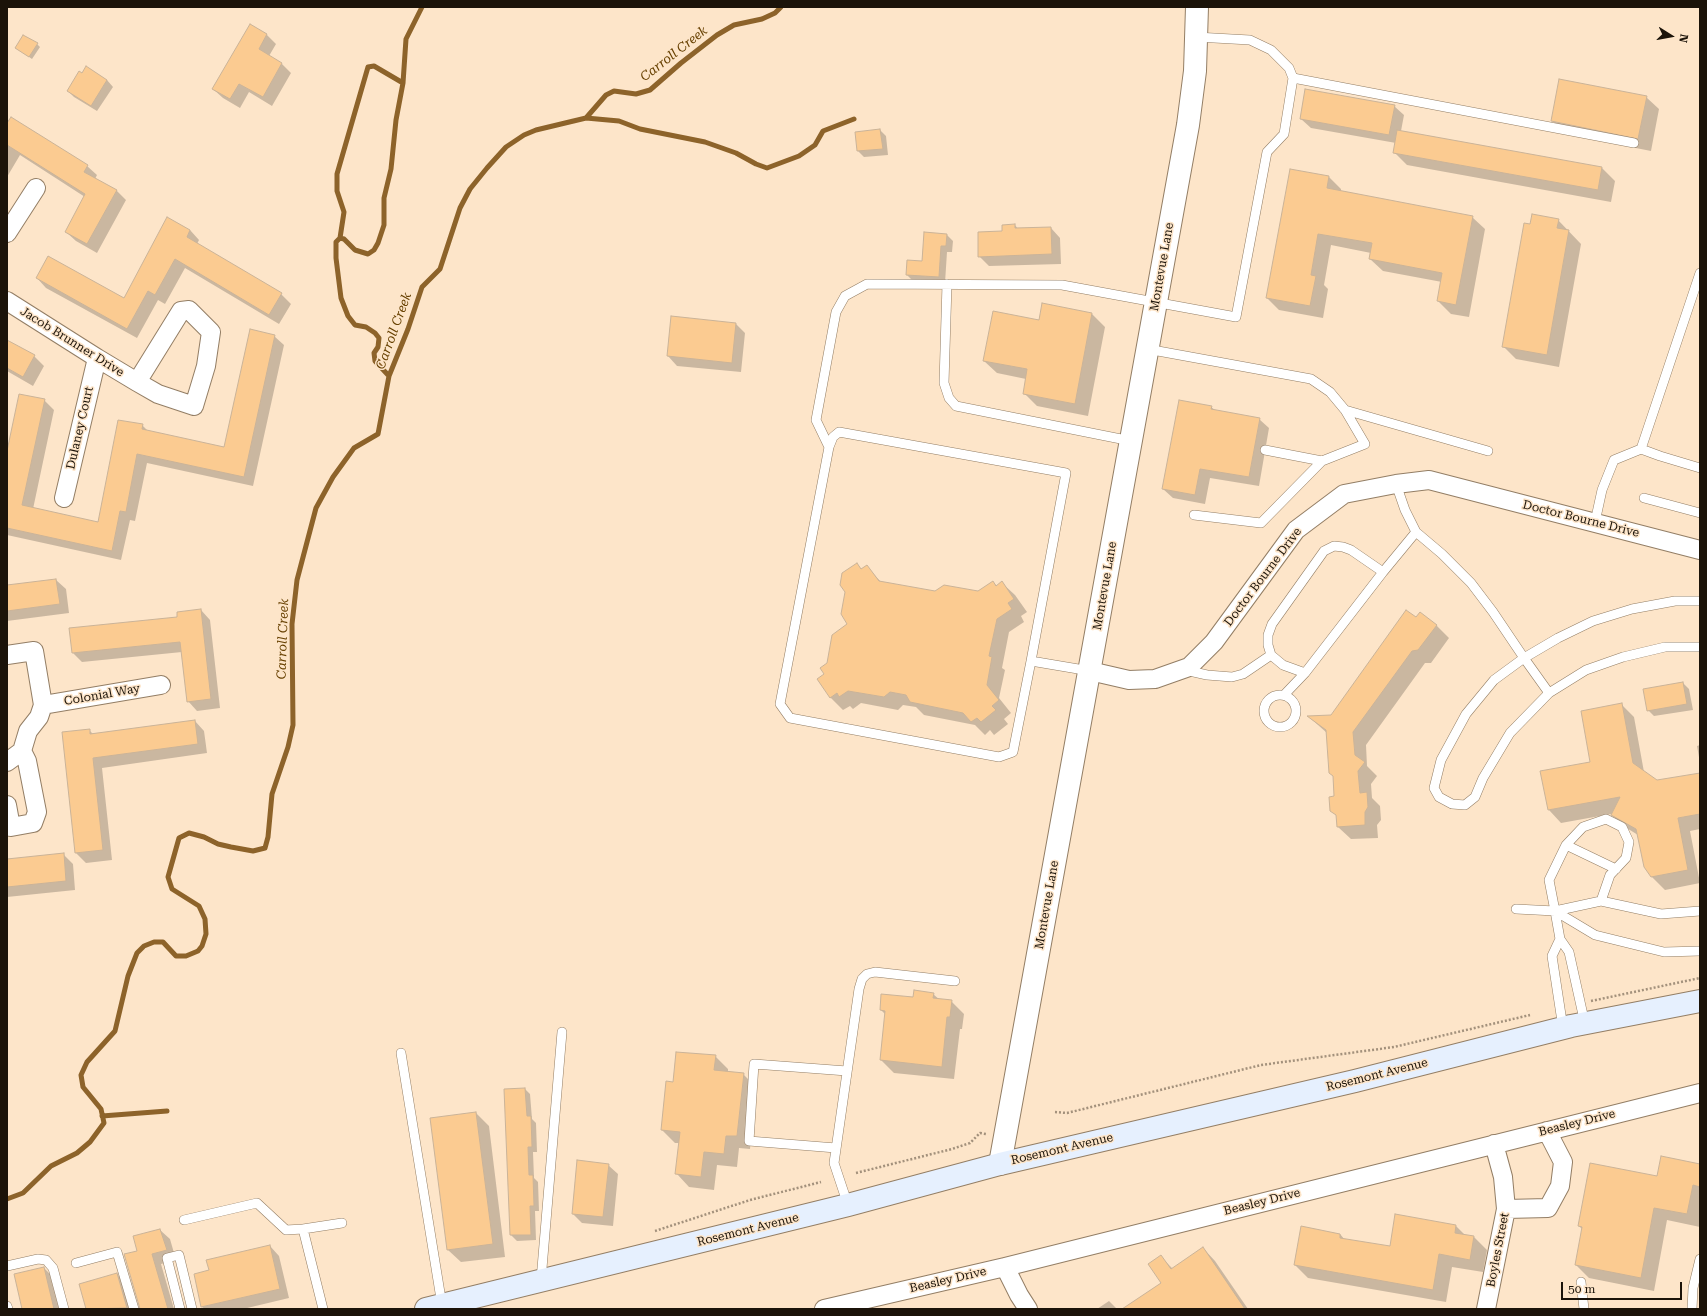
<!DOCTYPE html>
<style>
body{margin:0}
#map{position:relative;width:1707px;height:1316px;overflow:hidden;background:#fde5c9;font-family:"Roboto Serif",serif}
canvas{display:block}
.frame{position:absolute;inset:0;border:8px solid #1b1309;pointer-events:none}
.north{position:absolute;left:1651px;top:16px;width:40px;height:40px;-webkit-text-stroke:3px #fde5c9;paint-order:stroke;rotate:101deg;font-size:11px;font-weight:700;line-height:16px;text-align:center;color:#1b1309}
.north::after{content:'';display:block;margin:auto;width:14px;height:18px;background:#1b1309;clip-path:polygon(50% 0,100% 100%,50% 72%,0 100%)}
.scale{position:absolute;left:1561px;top:1282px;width:121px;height:18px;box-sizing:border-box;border:2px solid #1b1309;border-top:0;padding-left:5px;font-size:12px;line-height:14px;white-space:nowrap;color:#1b1309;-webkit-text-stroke:3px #fde5c9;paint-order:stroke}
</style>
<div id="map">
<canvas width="1707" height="1316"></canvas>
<div class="frame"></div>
<div class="north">N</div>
<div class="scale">50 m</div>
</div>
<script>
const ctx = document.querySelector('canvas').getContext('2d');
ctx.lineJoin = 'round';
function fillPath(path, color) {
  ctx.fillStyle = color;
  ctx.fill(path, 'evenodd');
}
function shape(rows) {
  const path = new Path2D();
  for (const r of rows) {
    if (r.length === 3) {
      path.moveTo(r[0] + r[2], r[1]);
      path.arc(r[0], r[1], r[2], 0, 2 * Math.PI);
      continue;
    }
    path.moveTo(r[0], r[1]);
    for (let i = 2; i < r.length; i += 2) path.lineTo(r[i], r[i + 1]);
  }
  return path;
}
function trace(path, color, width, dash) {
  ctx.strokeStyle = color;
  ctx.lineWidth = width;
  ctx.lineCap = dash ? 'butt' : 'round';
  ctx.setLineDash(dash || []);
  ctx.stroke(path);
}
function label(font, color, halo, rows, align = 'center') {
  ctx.font = font + ' "Roboto Serif",serif';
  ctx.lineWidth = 3;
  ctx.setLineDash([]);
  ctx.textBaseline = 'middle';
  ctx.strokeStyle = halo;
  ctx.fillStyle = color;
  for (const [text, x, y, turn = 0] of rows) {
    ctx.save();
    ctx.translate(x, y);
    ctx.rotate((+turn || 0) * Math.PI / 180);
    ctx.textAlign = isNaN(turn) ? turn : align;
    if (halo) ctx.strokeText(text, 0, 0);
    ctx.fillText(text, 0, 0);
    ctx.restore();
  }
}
fillPath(shape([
 [250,25,267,35,276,44,269,56,282,64,291,73,272,106,249,92,240,108,223,98,213,89],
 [37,44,40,47,32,59,16,48],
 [107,80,113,87,97,111,74,97,68,91],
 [1646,97,1659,109,1651,151,1565,134,1553,121],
 [1394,106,1404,115,1401,131,1602,168,1615,181,1611,202,1407,165,1394,152,1396,143,1311,128,1301,119],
 [7,125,87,166,97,175,95,179,116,190,126,200,97,253,76,241,66,232,85,197,20,155,7,177],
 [880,130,886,136,888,155,864,157,858,151,856,133],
 [1329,177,1341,189,1341,191,1472,217,1485,229,1469,317,1451,314,1438,301,1442,282,1383,271,1370,259,1371,253,1331,245,1324,285,1328,289,1323,318,1279,310,1267,298],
 [1558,220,1581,244,1559,367,1516,359,1503,346,1531,225],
 [1015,225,1018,229,1051,228,1060,238,1061,264,989,266,979,256,1003,232],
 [190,230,199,240,197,244,281,294,291,304,279,324,185,268,165,304,158,300,137,338,46,288,37,278,124,300],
 [925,233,947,235,953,241,952,252,947,252,945,283,913,281,907,275,922,262],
 [1092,314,1105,327,1088,416,1037,406,1024,393,1026,379,997,373,984,361,1040,321],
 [736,324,745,333,741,372,677,366,668,356],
 [274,336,284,345,253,486,147,463,135,521,130,520,121,560,7,535,7,456,44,400,54,410,33,509,99,524,142,425,149,432,224,448],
 [7,341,34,356,44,366,33,386,7,371],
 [1211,407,1216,411,1259,419,1269,428,1259,486,1210,478,1205,504,1173,498,1163,489],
 [857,564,862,570,867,567,882,583,935,592,978,592,993,582,997,586,1002,583,1015,595,1027,612,1021,616,1024,622,1009,632,1002,668,1005,670,999,698,1011,713,1004,719,1008,724,994,735,990,730,985,735,975,725,924,715,916,707,903,705,898,710,861,703,853,709,850,706,843,710,830,697,825,675,828,664,848,624],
 [56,580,66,589,69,613,7,621,7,586],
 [201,610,210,620,220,708,197,711,188,701,182,652,82,662,73,653],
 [1420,613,1437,626,1449,638,1431,663,1425,663,1366,745,1367,766,1377,776,1371,784,1372,798,1380,806,1381,820,1377,825,1378,838,1351,839,1338,827,1337,816,1331,810,1335,797,1334,777,1330,773,1327,733,1309,717,1331,716],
 [1683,683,1689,689,1693,710,1654,716,1648,710],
 [1621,704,1634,717,1644,772,1657,781,1700,774,1700,829,1690,831,1700,883,1665,890,1652,877,1638,835,1625,827,1611,814,1561,823,1549,810,1591,763],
 [195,721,204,731,207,753,102,768,112,860,86,863,76,853,63,733,89,730,93,734],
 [1700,745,1700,763,1697,746],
 [63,854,73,864,75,890,7,897,7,860],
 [933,994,940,1000,951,1001,964,1014,962,1029,960,1029,954,1079,894,1073,881,1060,886,1015,881,1010],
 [715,1056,728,1069,728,1072,743,1074,756,1087,750,1149,739,1148,737,1167,717,1165,714,1190,689,1187,677,1174,680,1143,675,1143,662,1130,674,1083],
 [525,1089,530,1094,532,1119,536,1123,537,1152,533,1152,534,1178,538,1182,539,1211,535,1211,536,1240,517,1241,511,1235],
 [476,1113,489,1126,505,1257,461,1262,448,1250],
 [608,1165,618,1174,613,1226,582,1223,573,1214],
 [1700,1165,1700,1227,1667,1220,1654,1291,1589,1278,1576,1265,1583,1230,1579,1226,1658,1177],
 [1456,1226,1466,1236,1474,1237,1487,1250,1483,1272,1452,1267,1446,1302,1308,1278,1295,1265,1340,1234,1345,1240,1390,1248],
 [160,1230,170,1239,176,1260,161,1264,174,1309,141,1309,138,1251],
 [270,1246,279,1256,289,1298,243,1309,205,1309,202,1307,195,1275,210,1271],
 [1203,1248,1215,1261,1248,1309,1124,1309,1162,1283,1160,1256,1173,1269],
 [44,1268,55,1279,61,1309,23,1309],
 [117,1274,126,1284,134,1309,87,1309,80,1285],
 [1109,1301,1117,1309,1097,1309]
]), '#0003');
trace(shape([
 [586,118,619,121,640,129,705,142,736,153,756,164,767,168,799,156,815,145,823,131,854,119],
 [340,238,344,212,337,191,337,174,368,67,374,66,403,83],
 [389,376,375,361,374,353,378,347,379,338,375,333,366,327,355,325,348,316,341,298,336,258,336,242,340,238,344,239,355,250,368,254,374,250,378,243,384,225,384,198,391,169,396,120,403,83,406,39,422,7],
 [102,1116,167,1111],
 [7,1199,23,1193,51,1166,77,1153,90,1142,104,1123,101,1109,83,1087,81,1075,87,1062,115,1031,128,976,137,953,144,946,154,942,163,942,176,956,186,956,198,951,202,946,206,934,205,919,199,906,172,889,168,877,179,838,189,833,204,837,218,844,231,847,253,851,265,848,268,837,272,794,288,747,293,725,292,624,297,580,316,508,333,477,354,448,378,434,389,376,408,329,422,287,440,269,460,208,470,189,487,168,506,147,524,135,536,130,586,118,606,95,614,91,636,94,650,90,681,63,717,35,734,25,762,19,775,13,781,7]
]), '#8d632a', 5);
const building = shape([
 [250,24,267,34,259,49,282,63,263,97,239,84,230,99,212,89,250,24],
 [23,35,38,43,29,57,15,48,23,35],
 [86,66,107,80,91,106,67,91,79,71,82,73,86,66],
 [1559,79,1647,96,1638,139,1551,121,1559,79],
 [1305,89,1395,105,1389,135,1300,119,1305,89],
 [11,117,88,165,84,172,117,190,87,244,65,232,85,194,7,145,7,123,11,117],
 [880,129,883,149,857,151,855,132,880,129],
 [1397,130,1602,167,1598,190,1393,153,1397,130],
 [1290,169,1329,176,1327,188,1473,216,1456,305,1437,301,1442,273,1369,259,1372,243,1318,234,1311,275,1316,276,1310,306,1266,298,1290,169],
 [1532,214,1559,219,1557,228,1569,230,1547,355,1502,347,1524,223,1530,224,1532,214],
 [167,217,190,230,187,237,282,293,269,315,175,259,155,295,148,291,127,329,36,278,48,256,124,298,167,217],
 [1015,224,1015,228,1051,227,1052,254,978,257,978,232,1002,231,1002,225,1015,224],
 [924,232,947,234,946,246,941,246,939,277,906,275,907,260,922,261,924,232],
 [1042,303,1092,313,1075,404,1023,394,1027,369,983,361,993,311,1039,320,1042,303],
 [671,316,736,323,732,363,667,356,671,316],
 [250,329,275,335,244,477,137,454,126,512,120,511,112,551,7,528,7,451,19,394,45,399,22,505,98,522,118,420,143,424,142,429,224,447,250,329],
 [7,340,35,355,23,377,7,368,7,340],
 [1179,400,1212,406,1211,409,1260,418,1249,477,1200,469,1195,495,1162,489,1179,400],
 [857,563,861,569,867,565,879,581,935,591,944,585,978,591,993,581,996,586,1002,581,1014,599,1008,603,1012,609,997,619,989,656,992,657,987,685,999,700,992,706,996,710,981,722,977,718,971,722,963,713,910,702,906,695,890,692,884,697,848,691,839,697,837,693,830,698,817,679,824,674,820,668,827,663,832,635,847,624,841,614,845,592,840,585,842,573,857,563],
 [56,579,60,604,7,611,7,585,56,579],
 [201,609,211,699,187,702,180,642,72,653,69,628,177,617,177,612,201,609],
 [1406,610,1416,617,1420,612,1437,625,1418,650,1412,651,1353,732,1355,755,1365,762,1358,771,1360,793,1367,792,1368,807,1365,812,1365,825,1337,827,1336,815,1330,811,1329,797,1334,796,1333,776,1329,773,1326,730,1307,716,1331,715,1406,610],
 [1683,682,1687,704,1647,711,1643,689,1683,682],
 [1622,703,1633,763,1657,780,1700,773,1700,814,1678,818,1688,870,1651,877,1644,867,1636,829,1611,815,1620,797,1548,810,1540,771,1590,762,1581,711,1622,703],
 [195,720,198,744,93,758,103,850,75,853,62,732,90,729,90,734,195,720],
 [64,853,66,881,7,887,7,859,64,853],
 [914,990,934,993,933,998,952,1000,950,1017,947,1017,942,1067,880,1060,885,1011,880,1010,881,994,913,997,914,990],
 [676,1052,716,1055,714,1070,744,1073,737,1136,726,1136,724,1154,704,1152,701,1177,675,1174,680,1132,661,1130,666,1081,673,1082,676,1052],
 [525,1088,527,1116,531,1116,532,1147,528,1147,529,1175,533,1175,534,1206,530,1206,531,1235,510,1235,504,1089,525,1088],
 [476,1112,493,1244,447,1250,430,1118,476,1112],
 [1661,1156,1700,1164,1700,1187,1693,1185,1687,1214,1654,1208,1641,1278,1575,1265,1582,1227,1578,1226,1590,1163,1657,1176,1661,1156],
 [577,1160,609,1164,603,1217,572,1214,577,1160],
 [1395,1214,1456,1225,1455,1233,1474,1236,1470,1260,1439,1254,1433,1290,1294,1265,1301,1226,1340,1234,1340,1238,1390,1246,1395,1214],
 [160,1229,167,1250,152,1254,168,1309,140,1309,124,1254,137,1251,133,1236,160,1229],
 [270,1245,280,1289,201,1307,194,1274,209,1270,206,1260,270,1245],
 [1203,1247,1245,1309,1122,1309,1161,1283,1148,1264,1161,1255,1171,1269,1203,1247],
 [44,1267,54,1309,22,1309,14,1274,44,1267],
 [117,1273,127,1308,86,1309,79,1284,117,1273]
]);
fillPath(building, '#fbcb91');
trace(building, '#cab398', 1);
const service = shape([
 [1293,78,1634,143],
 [947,284,944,383,949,398,956,406,1131,441],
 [1147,349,1311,379,1330,392,1345,410,1365,444,1322,461,1261,523,1194,515],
 [1345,410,1488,451],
 [829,447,833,437,839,432,1066,473,1031,661],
 [1641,449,1700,273],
 [1265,450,1322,461],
 [1396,484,1405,510,1416,532,1442,554,1471,583,1493,612,1524,658,1549,693,1510,733,1483,778,1475,797,1465,805,1452,804,1439,797,1434,788,1441,760,1466,714,1494,680,1524,658,1558,638,1593,621,1632,609,1675,601,1700,601],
 [1644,498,1700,513],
 [1595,522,1602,490,1614,460,1641,449,1660,456,1700,468],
 [1185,670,1207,675,1232,677,1243,674,1271,655],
 [1090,671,1031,661,1013,752,999,757,790,718,780,704,829,447,816,420,836,312,845,296,867,284,1062,285,1236,317,1267,152,1284,134,1293,78,1289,68,1271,50,1250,40,1196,37],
 [1305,673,1283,665,1271,655,1268,645,1268,635,1272,624,1324,551,1334,546,1343,547,1351,550,1383,572],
 [1549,693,1586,670,1623,657,1665,647,1700,647],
 [1280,711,16],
 [1284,695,1305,673,1383,572,1416,532],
 [1566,845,1616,869],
 [1601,901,1610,875,1626,858,1629,842,1622,827,1606,819,1583,827,1566,845,1549,880,1555,911,1595,935,1664,952,1700,951],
 [1516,909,1555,911,1560,939],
 [1555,911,1601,901,1661,914,1700,911],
 [1563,1028,1552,956,1560,939,1569,952,1585,1024],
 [401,1053,442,1305],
 [836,1148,749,1141,754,1064,847,1071],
 [848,1205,834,1163,859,989,862,979,867,974,875,972,955,981],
 [184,1220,257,1203,286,1230,303,1229,323,1309],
 [303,1229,342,1223],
 [76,1263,117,1252,134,1309],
 [7,1266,38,1259,46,1260,53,1268,64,1309],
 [541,1280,562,1032],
 [1581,1282,1584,1309],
 [7,1306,8,1309],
 [180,1309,167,1258,179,1255,192,1309],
 [1692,1309,1693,1288,1700,1259]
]);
const minor = shape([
 [7,233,36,188],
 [7,301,97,358,137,382,158,394,194,406,206,366,211,332,189,310,181,311,137,382],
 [64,498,97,358],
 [7,655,34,651,43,705,39,717,28,731,22,751,27,761,37,812,33,823,11,827,7,805],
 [1090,671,1129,680,1155,679,1189,667,1214,642,1296,530,1344,494,1396,484,1429,480,1700,550],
 [43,705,161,685],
 [7,762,22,751],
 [1506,1209,1548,1208,1560,1186,1563,1162,1547,1131],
 [1005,1267,1019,1295,1028,1309],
 [824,1309,1005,1267,1700,1093],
 [1486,1309,1506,1209,1503,1177,1494,1144]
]);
const tertiary = shape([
 [1000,1164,1188,125,1195,71,1197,7]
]);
const secondary = shape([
 [426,1309,848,1205,1000,1164,1355,1081,1571,1026,1700,1001]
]);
trace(service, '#937e65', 10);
trace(minor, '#937e65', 20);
trace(tertiary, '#937e65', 24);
trace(secondary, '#937e65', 24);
trace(shape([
 [1591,1001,1700,978],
 [1055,1112,1067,1113,1261,1065,1394,1047,1530,1015],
 [856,1173,952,1149,970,1143,980,1133,986,1134],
 [655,1231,750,1200,821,1182]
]), '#a3917c', 2.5, [2, 2]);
trace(service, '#fff', 9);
trace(minor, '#fff', 18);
trace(tertiary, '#fff', 22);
trace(secondary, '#e6f0fe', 22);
label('12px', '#1b1309', '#fde5c9', [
 ["Montevue Lane",1162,267,-80],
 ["Jacob Brunner Drive",72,342,32],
 ["Dulaney Court",80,428,-77],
 ["Doctor Bourne Drive",1581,519,14],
 ["Doctor Bourne Drive",1263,577,-53],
 ["Montevue Lane",1105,586,-80],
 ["Colonial Way",102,695,-10],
 ["Montevue Lane",1047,905,-80],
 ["Rosemont Avenue",1377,1075,-14],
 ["Beasley Drive",1577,1123,-14],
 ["Rosemont Avenue",1062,1149,-13],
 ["Beasley Drive",1262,1202,-14],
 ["Rosemont Avenue",748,1230,-14],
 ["Boyles Street",1498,1250,-79],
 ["Beasley Drive",948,1280,-13]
]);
label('italic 13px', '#674001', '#fde5c9', [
 ["Carroll Creek",674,54,-38],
 ["Carroll Creek",394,331,-70],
 ["Carroll Creek",283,639,-88]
]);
</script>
